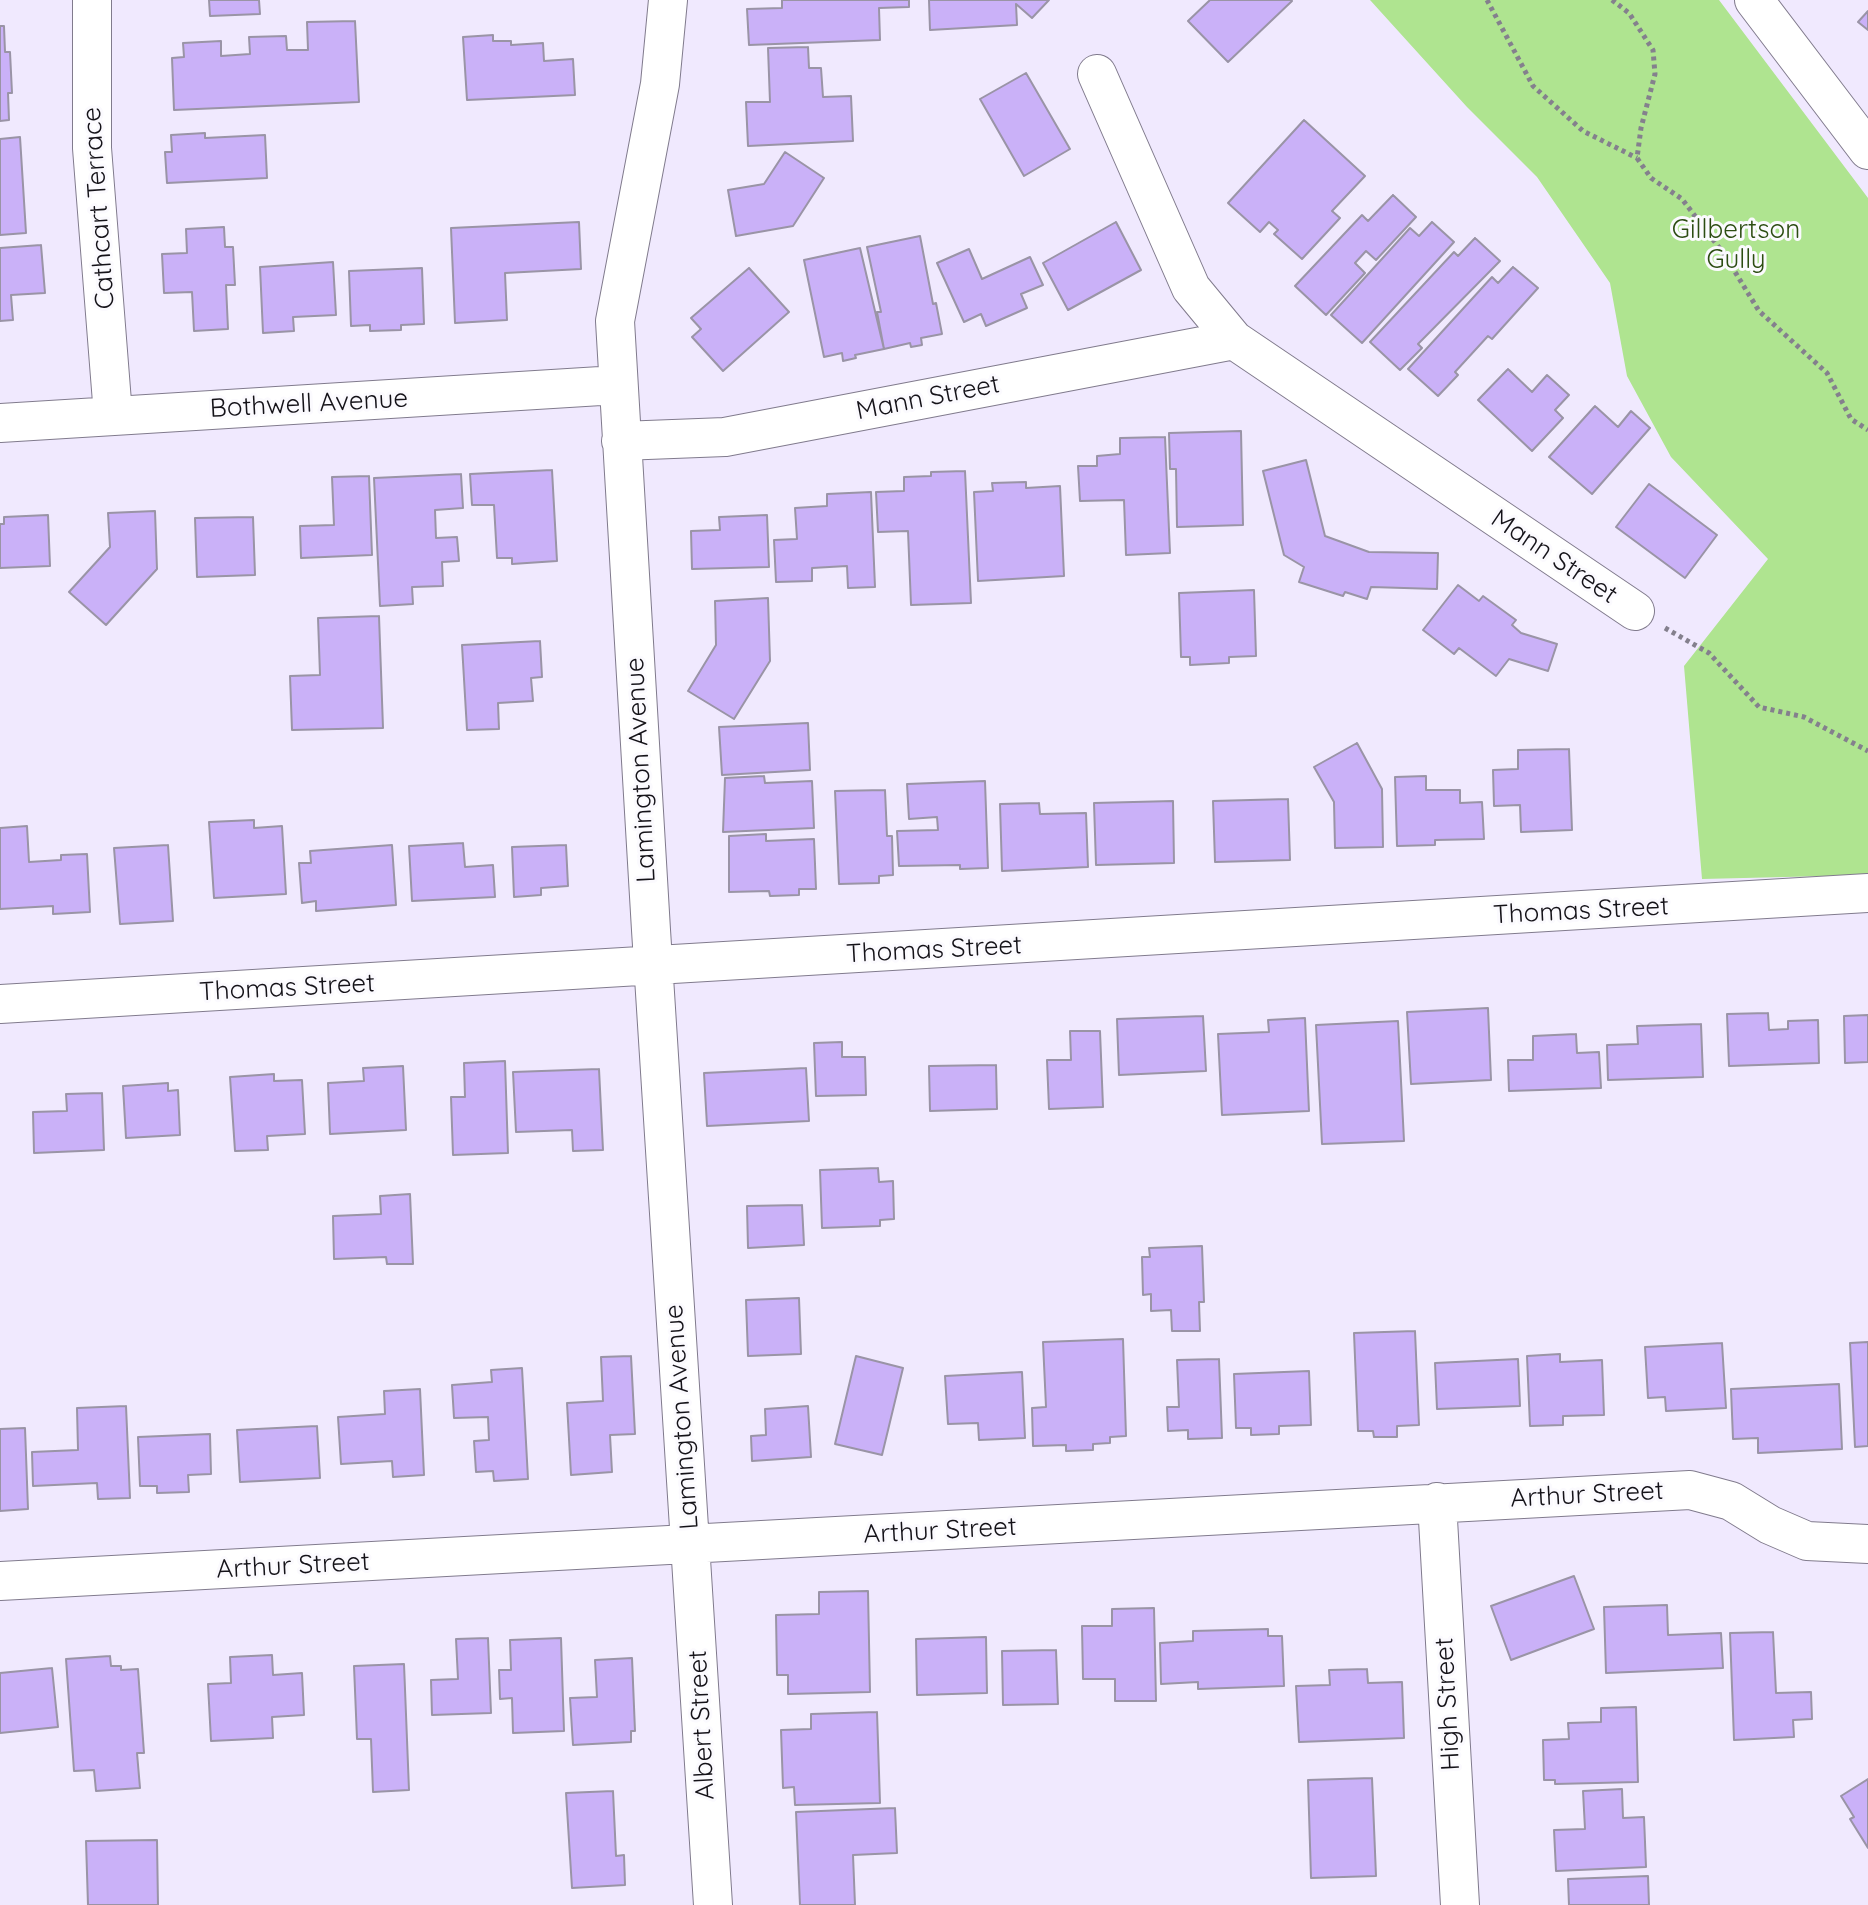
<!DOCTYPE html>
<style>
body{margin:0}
canvas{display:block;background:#f0e9fe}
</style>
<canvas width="1868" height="1905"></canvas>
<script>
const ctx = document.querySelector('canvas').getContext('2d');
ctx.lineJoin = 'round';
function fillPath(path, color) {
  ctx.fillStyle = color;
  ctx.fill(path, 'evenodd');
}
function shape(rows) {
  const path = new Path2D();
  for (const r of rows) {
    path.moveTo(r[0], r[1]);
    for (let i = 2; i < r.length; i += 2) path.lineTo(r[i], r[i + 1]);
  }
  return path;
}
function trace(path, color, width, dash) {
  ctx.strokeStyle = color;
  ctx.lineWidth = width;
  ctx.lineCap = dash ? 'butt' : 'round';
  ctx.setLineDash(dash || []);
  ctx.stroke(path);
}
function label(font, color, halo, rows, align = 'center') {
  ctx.font = font + ' Quicksand,sans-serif';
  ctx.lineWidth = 6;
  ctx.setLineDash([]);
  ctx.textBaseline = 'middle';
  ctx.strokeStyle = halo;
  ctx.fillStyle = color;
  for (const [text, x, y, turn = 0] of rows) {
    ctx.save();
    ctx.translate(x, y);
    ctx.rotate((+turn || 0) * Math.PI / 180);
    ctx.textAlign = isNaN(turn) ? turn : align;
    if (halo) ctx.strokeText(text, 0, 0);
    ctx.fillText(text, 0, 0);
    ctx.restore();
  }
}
fillPath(shape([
 [1370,0,1719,0,1868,198,1868,875,1702,879,1684,666,1768,559,1671,457,1627,376,1610,283,1537,177,1467,107]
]), '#afe490');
const building = shape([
 [209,0,259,0,260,14,210,16,209,0],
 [782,0,909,0,909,7,879,8,880,40,749,45,747,9,782,8,782,0],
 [929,0,1049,0,1032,18,1016,4,1017,25,930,30,929,0],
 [1210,0,1291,0,1292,1,1228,62,1188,21,1210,0],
 [1868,11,1868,30,1858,22,1868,11],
 [355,21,359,102,174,110,172,58,184,57,183,43,221,41,221,56,250,54,249,37,286,36,287,50,308,50,307,22,355,21],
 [0,26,4,26,5,52,10,52,12,93,8,93,9,120,0,121,0,26],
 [493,35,493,41,511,41,511,45,543,43,544,61,573,59,575,95,467,100,463,37,493,35],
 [808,47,809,68,821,68,823,97,851,96,853,141,748,146,746,102,770,102,768,48,808,47],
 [1026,73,1070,149,1024,176,980,99,1026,73],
 [1304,120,1365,176,1332,211,1340,218,1302,259,1274,234,1278,230,1269,222,1260,232,1228,203,1304,120],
 [205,133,205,138,265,135,267,178,167,183,165,152,172,152,171,135,205,133],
 [20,137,26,233,0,235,0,139,20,137],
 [785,152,824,178,793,226,736,236,728,190,764,184,785,152],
 [1393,195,1416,217,1376,260,1366,251,1355,263,1365,273,1326,315,1295,286,1362,215,1368,221,1393,195],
 [579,222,581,269,505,273,507,320,455,323,451,228,579,222],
 [1116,222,1141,270,1068,310,1043,263,1116,222],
 [1432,222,1454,242,1362,343,1331,315,1410,228,1419,236,1432,222],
 [224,227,225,247,233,247,235,285,226,285,228,329,194,331,192,292,164,293,162,254,187,253,186,229,224,227],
 [920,236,933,304,936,303,942,334,921,338,922,345,911,347,910,343,884,349,877,312,881,312,867,247,920,236],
 [1475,238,1500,261,1418,344,1422,348,1400,370,1370,342,1454,252,1458,256,1475,238],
 [41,245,45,293,11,295,13,320,0,321,0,248,41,245],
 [860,248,884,349,855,355,856,358,843,361,842,353,824,357,804,260,860,248],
 [969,249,982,279,1030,257,1043,285,1021,294,1027,308,986,326,981,314,964,322,937,263,969,249],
 [333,262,336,315,293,317,294,331,263,333,260,267,333,262],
 [1513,267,1538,288,1492,339,1488,336,1455,372,1458,375,1438,396,1408,369,1492,277,1498,283,1513,267],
 [422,268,424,324,401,325,401,330,370,331,370,325,351,326,349,271,422,268],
 [749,268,789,312,723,371,692,337,701,329,691,318,749,268],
 [1508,369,1532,392,1547,375,1569,395,1555,410,1563,418,1532,451,1478,400,1508,369],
 [1595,406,1618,427,1631,411,1650,428,1592,494,1549,457,1595,406],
 [1241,431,1243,525,1177,527,1176,469,1170,469,1169,433,1241,431],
 [1165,437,1170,553,1126,555,1124,500,1080,501,1078,466,1097,466,1097,456,1120,454,1120,438,1165,437],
 [1306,460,1325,536,1369,552,1438,553,1437,589,1371,587,1367,599,1345,592,1343,596,1299,582,1304,567,1284,555,1263,471,1306,460],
 [552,470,557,561,512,564,512,558,497,558,494,505,472,505,470,474,552,470],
 [965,471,971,603,911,605,908,531,878,532,876,492,904,491,904,477,931,476,931,472,965,471],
 [461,474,463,508,435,510,436,538,457,537,459,561,442,562,443,586,412,587,413,604,380,606,374,478,461,474],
 [369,476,372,555,301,558,300,526,334,525,332,477,369,476],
 [1026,482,1026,488,1060,486,1064,576,978,581,974,492,993,491,992,483,1026,482],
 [1649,484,1717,535,1685,578,1616,527,1649,484],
 [871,492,875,587,848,588,847,566,812,568,812,581,776,582,774,540,797,539,795,508,827,506,827,494,871,492],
 [155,511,157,569,106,625,69,592,110,547,108,513,155,511],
 [48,515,50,566,0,568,0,524,4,524,4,517,48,515],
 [767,515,769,567,692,569,691,531,720,530,719,517,767,515],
 [253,517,255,575,197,577,195,518,253,517],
 [1458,585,1479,601,1483,596,1516,620,1512,625,1521,633,1557,644,1548,671,1509,659,1496,676,1459,648,1454,654,1423,630,1458,585],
 [1254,590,1256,656,1229,657,1229,663,1190,665,1190,657,1181,657,1179,593,1254,590],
 [768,598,770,661,734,719,688,691,716,645,715,601,768,598],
 [379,616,383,728,292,730,290,676,320,675,318,618,379,616],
 [540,641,542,677,531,678,533,701,498,703,499,729,467,730,462,645,540,641],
 [808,723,810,770,722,775,719,727,808,723],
 [1357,743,1382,789,1383,847,1335,848,1334,802,1314,767,1357,743],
 [1569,749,1572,830,1521,832,1520,805,1494,806,1493,770,1518,769,1518,750,1569,749],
 [764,776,765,783,812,781,814,828,723,832,725,778,764,776],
 [1426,776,1426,790,1460,790,1460,803,1482,802,1484,839,1435,840,1435,845,1397,846,1395,777,1426,776],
 [985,781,988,868,960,869,960,865,899,866,897,831,938,830,937,817,909,819,907,784,985,781],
 [885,790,887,836,892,836,893,875,879,876,879,883,839,884,835,791,885,790],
 [1288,799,1290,860,1215,862,1213,801,1288,799],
 [1173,801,1174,863,1096,865,1094,803,1173,801],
 [1039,803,1040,814,1086,813,1088,867,1002,871,1000,804,1039,803],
 [254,820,254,828,282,826,286,894,214,898,209,822,254,820],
 [27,826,29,862,61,860,61,855,87,854,90,912,53,914,53,906,0,909,0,828,27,826],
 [766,834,766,841,814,839,816,889,799,889,799,895,770,896,769,891,729,892,729,836,766,834],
 [463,843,465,867,493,865,495,897,412,901,409,846,463,843],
 [168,845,173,921,120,924,114,848,168,845],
 [392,845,396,905,316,911,316,901,302,903,299,863,311,863,310,851,392,845],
 [566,845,568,886,541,888,541,895,514,897,512,847,566,845],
 [1488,1008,1491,1080,1411,1084,1407,1012,1488,1008],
 [1768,1013,1769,1030,1788,1029,1788,1021,1818,1020,1819,1063,1729,1066,1727,1014,1768,1013],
 [1868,1015,1868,1062,1845,1063,1844,1016,1868,1015],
 [1203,1016,1206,1071,1119,1075,1117,1019,1203,1016],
 [1305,1018,1309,1111,1222,1115,1218,1034,1269,1032,1268,1020,1305,1018],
 [1398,1021,1404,1141,1322,1144,1316,1025,1398,1021],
 [1701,1024,1703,1077,1608,1080,1607,1045,1638,1044,1637,1026,1701,1024],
 [1070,1031,1100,1031,1103,1107,1049,1109,1047,1060,1071,1060,1070,1031],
 [1576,1034,1577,1053,1599,1052,1601,1088,1509,1091,1508,1060,1533,1060,1533,1036,1576,1034],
 [842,1042,842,1057,865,1057,866,1095,816,1096,814,1043,842,1042],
 [505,1061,508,1153,453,1155,451,1097,465,1097,464,1063,505,1061],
 [996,1065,997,1109,930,1111,929,1066,996,1065],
 [403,1066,406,1130,330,1134,328,1083,364,1081,363,1068,403,1066],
 [806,1068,809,1121,707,1126,704,1073,806,1068],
 [599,1069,603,1150,573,1151,572,1130,516,1132,513,1072,599,1069],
 [274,1074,274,1081,302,1080,305,1134,267,1136,268,1150,235,1151,230,1077,274,1074],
 [168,1083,168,1091,178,1090,180,1135,126,1138,123,1086,168,1083],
 [102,1093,104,1150,34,1153,33,1112,67,1111,66,1094,102,1093],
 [878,1168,879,1182,893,1181,894,1219,880,1220,880,1226,822,1228,820,1170,878,1168],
 [410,1194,413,1264,387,1264,386,1257,334,1259,333,1216,381,1214,380,1196,410,1194],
 [802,1205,804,1245,748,1248,747,1206,802,1205],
 [1202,1246,1204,1302,1199,1302,1200,1331,1172,1331,1171,1310,1151,1311,1151,1294,1143,1295,1142,1257,1150,1257,1149,1248,1202,1246],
 [799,1298,801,1354,748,1356,746,1300,799,1298],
 [1415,1331,1419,1425,1397,1426,1397,1437,1374,1437,1373,1431,1358,1431,1354,1333,1415,1331],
 [1123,1339,1126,1436,1110,1437,1110,1443,1093,1444,1093,1450,1066,1451,1066,1445,1033,1446,1032,1408,1046,1407,1043,1342,1123,1339],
 [1868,1342,1868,1446,1855,1447,1850,1343,1868,1342],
 [1722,1343,1726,1408,1666,1411,1665,1397,1648,1398,1645,1347,1722,1343],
 [1560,1354,1560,1362,1602,1360,1604,1415,1563,1416,1563,1425,1530,1426,1527,1356,1560,1354],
 [631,1356,635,1434,610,1435,612,1472,571,1475,567,1403,603,1401,601,1357,631,1356],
 [856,1356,903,1368,882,1455,835,1444,856,1356],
 [1219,1359,1222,1438,1188,1439,1188,1430,1168,1431,1167,1407,1179,1407,1177,1360,1219,1359],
 [1518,1359,1520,1406,1437,1409,1435,1363,1518,1359],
 [522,1368,528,1479,494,1481,493,1471,476,1472,474,1441,489,1440,488,1417,454,1418,452,1385,492,1382,491,1370,522,1368],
 [1309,1371,1311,1425,1279,1426,1279,1434,1251,1435,1251,1428,1236,1428,1234,1374,1309,1371],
 [1022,1372,1025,1438,979,1440,978,1423,948,1424,945,1376,1022,1372],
 [1839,1384,1842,1449,1758,1453,1758,1438,1733,1439,1731,1389,1839,1384],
 [420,1389,424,1475,393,1477,392,1461,341,1464,338,1417,385,1414,384,1391,420,1389],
 [126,1406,130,1498,98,1499,97,1483,33,1486,32,1452,78,1450,77,1408,126,1406],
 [808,1406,811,1457,752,1461,751,1436,766,1435,765,1409,808,1406],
 [317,1426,320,1478,240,1482,237,1430,317,1426],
 [25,1428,28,1509,0,1511,0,1429,25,1428],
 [210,1434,211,1474,188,1475,189,1492,157,1493,157,1486,140,1486,138,1437,210,1434],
 [1574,1576,1594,1629,1511,1660,1491,1606,1574,1576],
 [868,1591,870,1692,788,1694,788,1675,777,1675,776,1615,819,1614,819,1592,868,1591],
 [1667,1605,1668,1635,1721,1633,1723,1668,1606,1673,1604,1607,1667,1605],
 [1154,1608,1156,1701,1115,1701,1115,1679,1083,1679,1082,1626,1112,1626,1112,1609,1154,1608],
 [1268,1629,1268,1636,1282,1636,1284,1686,1198,1689,1198,1682,1161,1684,1160,1643,1193,1641,1193,1631,1268,1629],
 [1773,1632,1776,1693,1811,1692,1812,1719,1793,1720,1794,1737,1734,1740,1730,1633,1773,1632],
 [986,1637,987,1693,917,1695,916,1639,986,1637],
 [488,1638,491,1713,432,1715,431,1680,458,1679,456,1639,488,1638],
 [561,1638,564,1731,513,1733,512,1698,500,1699,499,1670,511,1670,510,1640,561,1638],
 [1056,1650,1058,1704,1003,1705,1002,1651,1056,1650],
 [272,1655,273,1675,302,1673,304,1715,272,1717,273,1738,211,1741,208,1684,231,1683,230,1657,272,1655],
 [110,1656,111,1666,121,1666,121,1670,138,1669,144,1753,137,1753,140,1788,96,1791,94,1770,74,1771,66,1659,110,1656],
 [632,1658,635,1731,631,1731,631,1742,573,1745,570,1698,597,1697,595,1660,632,1658],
 [404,1664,409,1790,373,1792,371,1739,357,1739,354,1666,404,1664],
 [52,1668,58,1727,0,1733,0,1673,52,1668],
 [1367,1669,1368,1683,1402,1682,1404,1738,1299,1742,1296,1686,1330,1685,1329,1670,1367,1669],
 [1636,1707,1638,1782,1555,1784,1555,1780,1544,1780,1543,1740,1569,1739,1568,1723,1601,1722,1601,1708,1636,1707],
 [877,1712,880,1803,795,1805,794,1787,783,1788,781,1730,811,1729,811,1714,877,1712],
 [1372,1778,1376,1876,1311,1878,1308,1780,1372,1778],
 [1868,1779,1868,1848,1850,1819,1854,1817,1841,1796,1868,1779],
 [1622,1789,1623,1818,1644,1817,1646,1867,1556,1871,1554,1830,1585,1829,1583,1791,1622,1789],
 [613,1791,616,1856,624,1855,625,1885,572,1888,566,1793,613,1791],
 [895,1808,897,1853,853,1855,855,1905,800,1905,796,1812,895,1808],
 [157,1840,158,1905,88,1905,86,1841,157,1840],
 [1648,1876,1649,1905,1569,1905,1568,1879,1648,1876]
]);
fillPath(building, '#cab1f8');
trace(building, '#9a94a6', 2);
const minor = shape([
 [92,0,92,148,113,415],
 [668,0,660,84,615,321,651,930,713,1905],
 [1754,0,1868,150],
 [1234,340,1635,611],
 [0,423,617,385],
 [621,441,725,437,1234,340,1191,288,1097,74],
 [0,1004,1868,893],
 [1437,1502,1460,1905],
 [0,1581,1690,1490,1731,1501,1770,1525,1807,1541,1868,1544]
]);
trace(minor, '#817b8d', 40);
trace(shape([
 [1487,0,1533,86,1583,131,1637,158],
 [1612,0,1629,13,1653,50,1655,74,1641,128,1637,158,1651,178,1682,199,1724,254,1759,311,1827,373,1851,419,1868,430],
 [1665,628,1709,653,1759,707,1804,717,1868,751]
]), '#84808d', 5, [4, 4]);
trace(minor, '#fff', 38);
label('26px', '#141218', '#fbfafe', [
 ["Cathcart Terrace",99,208,-94],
 ["Mann Street",928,398,-11],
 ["Bothwell Avenue",309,404,-3],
 ["Mann Street",1554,557,34],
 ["Lamington Avenue",641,770,-93],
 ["Thomas Street",1581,911,-3],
 ["Thomas Street",934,950,-3],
 ["Thomas Street",287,988,-3],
 ["Lamington Avenue",682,1417,-94],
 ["Arthur Street",1587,1495,-3],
 ["Arthur Street",940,1531,-3],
 ["Arthur Street",293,1566,-3],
 ["High Street",1448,1704,-93],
 ["Albert Street",702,1725,-93]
]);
label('26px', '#2c4d12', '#fbfafe', [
 ["Gillbertson",1736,230],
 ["Gully",1736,260]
]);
</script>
